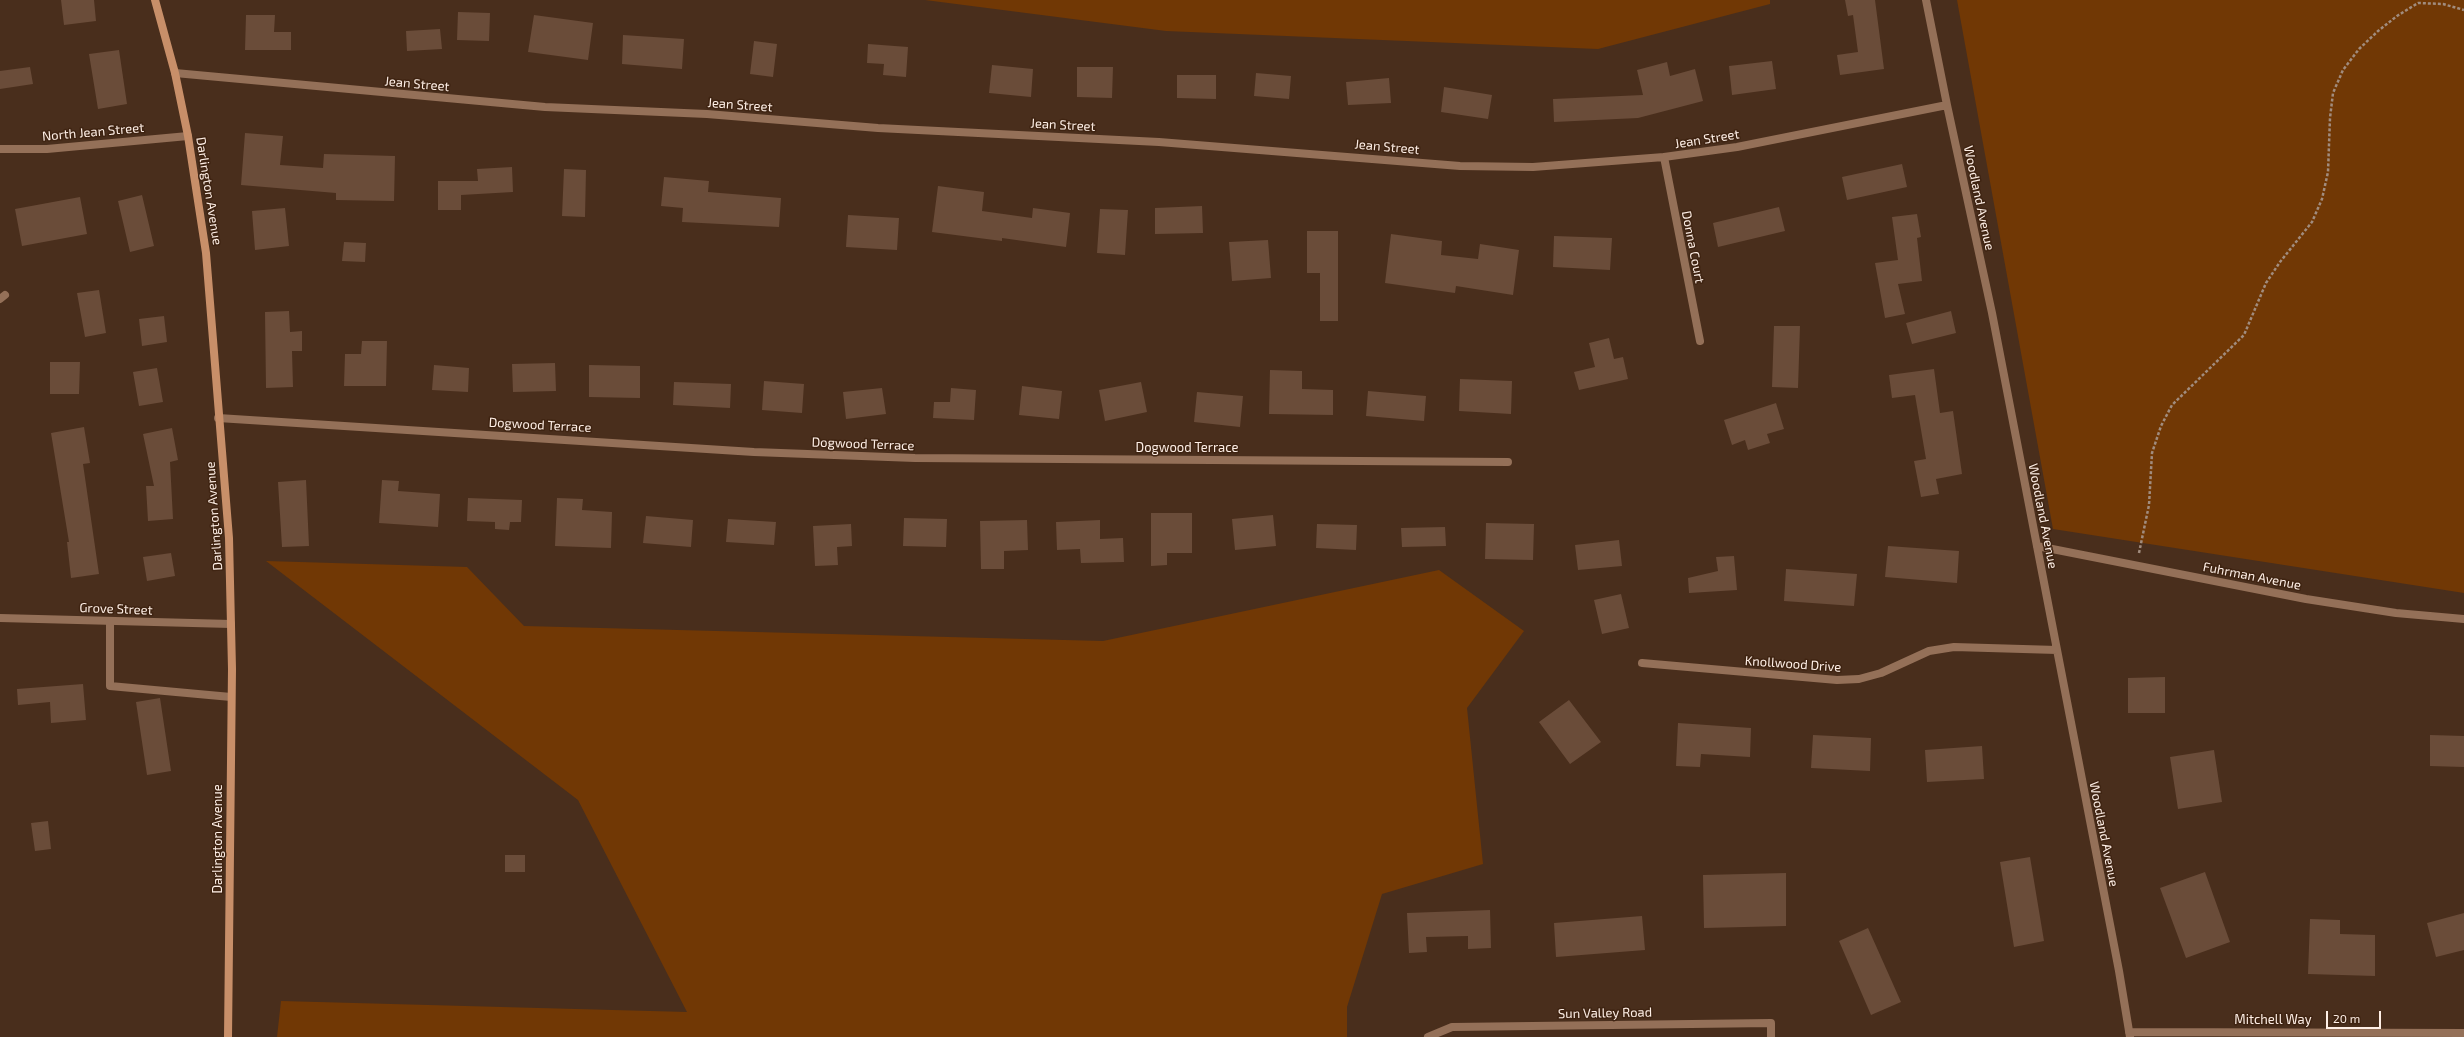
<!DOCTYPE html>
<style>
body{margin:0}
#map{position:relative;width:2464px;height:1037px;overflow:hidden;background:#492e1c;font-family:"Exo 2",sans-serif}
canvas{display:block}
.scale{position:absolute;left:2326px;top:1011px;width:55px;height:18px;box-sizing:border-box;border:2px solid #feefe6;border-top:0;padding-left:5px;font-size:12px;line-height:14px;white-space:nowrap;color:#feefe6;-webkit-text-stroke:3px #3f2412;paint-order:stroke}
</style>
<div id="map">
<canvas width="2464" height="1037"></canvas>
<div class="scale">20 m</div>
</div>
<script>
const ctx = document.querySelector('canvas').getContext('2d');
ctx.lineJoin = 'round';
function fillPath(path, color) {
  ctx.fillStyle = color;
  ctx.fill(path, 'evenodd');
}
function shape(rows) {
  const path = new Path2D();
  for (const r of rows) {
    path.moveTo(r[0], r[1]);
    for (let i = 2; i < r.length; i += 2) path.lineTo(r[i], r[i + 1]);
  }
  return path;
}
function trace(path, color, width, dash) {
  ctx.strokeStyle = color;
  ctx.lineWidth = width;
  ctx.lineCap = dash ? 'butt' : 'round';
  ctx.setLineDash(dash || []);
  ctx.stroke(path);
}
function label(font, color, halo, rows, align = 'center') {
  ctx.font = font + ' "Exo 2",sans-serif';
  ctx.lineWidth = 3;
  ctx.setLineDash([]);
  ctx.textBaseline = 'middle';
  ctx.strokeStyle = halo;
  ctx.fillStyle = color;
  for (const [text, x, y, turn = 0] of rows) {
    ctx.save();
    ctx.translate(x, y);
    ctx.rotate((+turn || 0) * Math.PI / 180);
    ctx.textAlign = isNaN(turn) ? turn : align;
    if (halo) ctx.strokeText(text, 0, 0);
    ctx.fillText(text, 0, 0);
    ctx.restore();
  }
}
fillPath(shape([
 [925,0,1770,0,1770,4,1598,49,1166,31],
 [1957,0,2464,0,2464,593,2053,529],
 [266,561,467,567,524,626,1103,641,1439,570,1524,631,1467,708,1483,864,1382,894,1347,1007,1347,1037,277,1037,281,1001,687,1012,578,800]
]), '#713805');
fillPath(shape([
 [61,0,94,0,96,21,64,25],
 [1845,0,1875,0,1884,69,1840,75,1837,55,1858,52,1853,15,1848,16],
 [458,12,490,13,489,41,457,40],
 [246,15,275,15,274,32,291,32,291,50,245,50],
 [534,15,593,23,588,60,528,52],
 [440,29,442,49,407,51,406,31],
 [623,35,684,39,682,69,622,64],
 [754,41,777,44,773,77,750,74],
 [868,44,908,47,906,77,883,75,884,64,867,63],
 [119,50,127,104,98,109,89,54],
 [1772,61,1776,89,1732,95,1729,66],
 [1667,62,1670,76,1695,69,1703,101,1638,118,1554,122,1553,99,1643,95,1637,70],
 [992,65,1033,69,1031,97,989,93],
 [30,67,33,84,0,89,0,71],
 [1077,67,1113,67,1112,98,1077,97],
 [1256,73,1291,76,1289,99,1254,96],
 [1177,75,1216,75,1216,99,1177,98],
 [1389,78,1391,103,1348,105,1346,82],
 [1444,87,1492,95,1488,119,1441,112],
 [245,133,283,136,280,165,323,168,324,154,395,156,394,201,336,200,336,193,241,185],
 [1902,164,1907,187,1847,200,1842,177],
 [512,167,513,192,461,195,461,210,438,210,438,181,478,181,477,169],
 [564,169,586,170,585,217,562,216],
 [664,177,709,181,708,192,781,198,779,227,682,222,683,208,661,206],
 [938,186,984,192,982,211,1032,218,1033,208,1070,213,1066,247,1002,238,1002,241,932,232],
 [142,195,154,246,130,252,118,201],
 [80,197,87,234,22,246,15,209],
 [1202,206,1203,233,1155,234,1155,208],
 [1779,207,1785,231,1718,247,1713,223],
 [285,208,289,246,255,250,252,211],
 [1100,209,1128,210,1125,255,1097,253],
 [1917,214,1921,237,1917,238,1922,281,1898,284,1905,314,1885,318,1875,263,1898,260,1892,217],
 [848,215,899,218,897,250,846,247],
 [1307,231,1338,231,1338,321,1320,321,1320,273,1307,273],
 [1391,234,1442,241,1441,255,1478,259,1480,244,1519,250,1513,295,1456,286,1455,293,1385,283],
 [1554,236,1612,238,1610,270,1553,267],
 [1268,240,1271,278,1232,281,1229,242],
 [344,242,366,243,365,262,342,261],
 [99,290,106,333,85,337,77,293],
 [289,311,290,332,302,331,302,351,292,351,293,387,266,388,265,312],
 [1951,311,1956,333,1912,344,1906,323],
 [164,316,167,342,142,346,139,319],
 [1774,326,1800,326,1798,388,1772,387],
 [1609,338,1614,359,1623,357,1628,379,1579,390,1574,372,1595,367,1589,343],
 [362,341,387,341,386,386,344,386,345,354,361,354],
 [50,362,80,362,79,394,50,394],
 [555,363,556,391,513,392,512,364],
 [434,365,469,368,468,392,432,390],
 [589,365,640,366,640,398,589,397],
 [157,368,163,402,139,406,133,372],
 [1934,369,1940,413,1953,411,1962,474,1936,479,1939,494,1921,497,1914,461,1926,459,1915,395,1892,398,1889,375],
 [1270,370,1302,371,1302,389,1333,390,1333,415,1269,414],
 [1460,379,1512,381,1511,414,1459,411],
 [764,381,804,384,802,413,762,410],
 [674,382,731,384,730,408,673,405],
 [1141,382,1147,412,1105,421,1099,390],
 [1022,386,1062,391,1059,419,1019,415],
 [882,388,886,414,846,419,843,392],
 [951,388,976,390,974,420,933,418,934,402,950,402],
 [1368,391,1426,396,1424,421,1366,416],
 [1197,392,1243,396,1240,427,1194,422],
 [1776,403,1784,429,1767,434,1770,443,1748,450,1745,440,1732,445,1724,420],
 [84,427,90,463,83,464,99,574,71,578,67,542,69,542,51,433],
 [172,428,178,460,170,462,173,519,148,521,146,486,154,486,143,434],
 [306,480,309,546,282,547,278,482],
 [382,480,399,481,398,491,440,494,438,527,379,523],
 [468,498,522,500,521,522,510,522,509,530,495,529,495,522,467,521],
 [557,498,583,499,582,510,612,512,611,548,555,546],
 [1151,513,1192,513,1192,553,1167,553,1167,565,1151,566],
 [1273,515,1276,546,1235,550,1232,519],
 [646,516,693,520,691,547,643,543],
 [904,518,947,519,946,547,903,546],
 [728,519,776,522,774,545,726,542],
 [1027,520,1028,550,1004,551,1004,569,981,569,980,521],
 [1100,520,1100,539,1123,538,1124,562,1081,563,1080,549,1057,550,1056,522],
 [1486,523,1534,524,1533,560,1485,559],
 [851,524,852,546,837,547,838,565,815,566,813,526],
 [1317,524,1357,525,1356,550,1316,548],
 [1445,527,1446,546,1402,547,1401,528],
 [1619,540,1622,566,1578,570,1575,545],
 [1888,546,1959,551,1957,583,1885,577],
 [171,553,175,576,147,581,143,557],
 [1734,556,1737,590,1689,593,1688,578,1718,571,1716,557],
 [1786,569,1857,574,1854,606,1784,601],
 [1621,594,1629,628,1602,634,1594,600],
 [2165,677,2165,713,2128,713,2128,678],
 [83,684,86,720,51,723,50,702,18,705,17,689],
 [160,698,171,771,147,775,136,702],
 [1569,700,1601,742,1570,764,1539,722],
 [1678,723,1751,728,1750,757,1701,754,1700,767,1676,766],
 [1813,735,1871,738,1870,771,1811,768],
 [2430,735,2464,736,2464,767,2430,766],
 [1982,746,1984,779,1927,782,1925,750],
 [2214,750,2222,802,2178,809,2170,757],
 [48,821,51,849,35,851,31,823],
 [505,855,525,855,525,872,505,872],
 [2030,857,2044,941,2014,947,2000,862],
 [2205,872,2230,942,2186,958,2160,888],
 [1786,873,1786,926,1704,928,1703,875],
 [1490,910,1491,948,1468,949,1468,936,1426,937,1427,952,1409,953,1407,913],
 [2464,913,2464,950,2436,957,2427,923],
 [1642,916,1645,950,1556,957,1554,923],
 [2310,919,2340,920,2340,934,2375,935,2375,976,2308,974],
 [1868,928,1901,1002,1871,1015,1839,941]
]), '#6a4c39');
trace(shape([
 [2139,553,2149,505,2152,453,2161,426,2172,405,2244,335,2266,283,2280,262,2312,222,2322,199,2328,172,2330,118,2333,93,2343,70,2359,49,2378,31,2397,16,2418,3,2443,4,2464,10]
]), '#a18c7e', 2.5, [3, 2]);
trace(shape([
 [110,621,110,686,231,697]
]), '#947058', 8);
trace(shape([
 [1926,0,1947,105,1992,313,2119,971,2130,1037],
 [175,73,545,107,707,114,878,128,1159,142,1460,166,1533,167,1664,157,1737,147,1947,105],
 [0,149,47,149,188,136],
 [1664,157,1700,341],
 [0,299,5,295],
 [218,418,754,452,915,458,1508,462],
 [2037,546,2306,599,2396,613,2464,619],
 [0,618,231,624],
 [1642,663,1837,680,1859,679,1881,673,1929,651,1954,647,2057,650],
 [2129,1032,2464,1033],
 [1428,1037,1452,1027,1771,1023,1771,1037]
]), '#947058', 8);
trace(shape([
 [155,0,175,73,188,136,206,253,229,538,232,669,228,1037]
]), '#c88f69', 8);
label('13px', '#feefe6', '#3f2412', [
 ["Jean Street",417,84,5],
 ["Jean Street",740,105,4],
 ["Jean Street",1063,125,3],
 ["North Jean Street",93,132,-5],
 ["Jean Street",1707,139,-9],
 ["Jean Street",1387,147,5],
 ["Darlington Avenue",209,191,81],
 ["Woodland Avenue",1979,198,78],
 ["Donna Court",1693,247,79],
 ["Dogwood Terrace",540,425,3],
 ["Dogwood Terrace",863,444,2],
 ["Dogwood Terrace",1187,448],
 ["Darlington Avenue",214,516,-94],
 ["Woodland Avenue",2043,516,79],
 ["Fuhrman Avenue",2252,576,11],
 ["Grove Street",116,609,2],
 ["Knollwood Drive",1793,664,4],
 ["Woodland Avenue",2104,834,79],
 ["Darlington Avenue",218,839,-90],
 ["Sun Valley Road",1605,1013,-1],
 ["Mitchell Way",2273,1020]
]);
</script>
